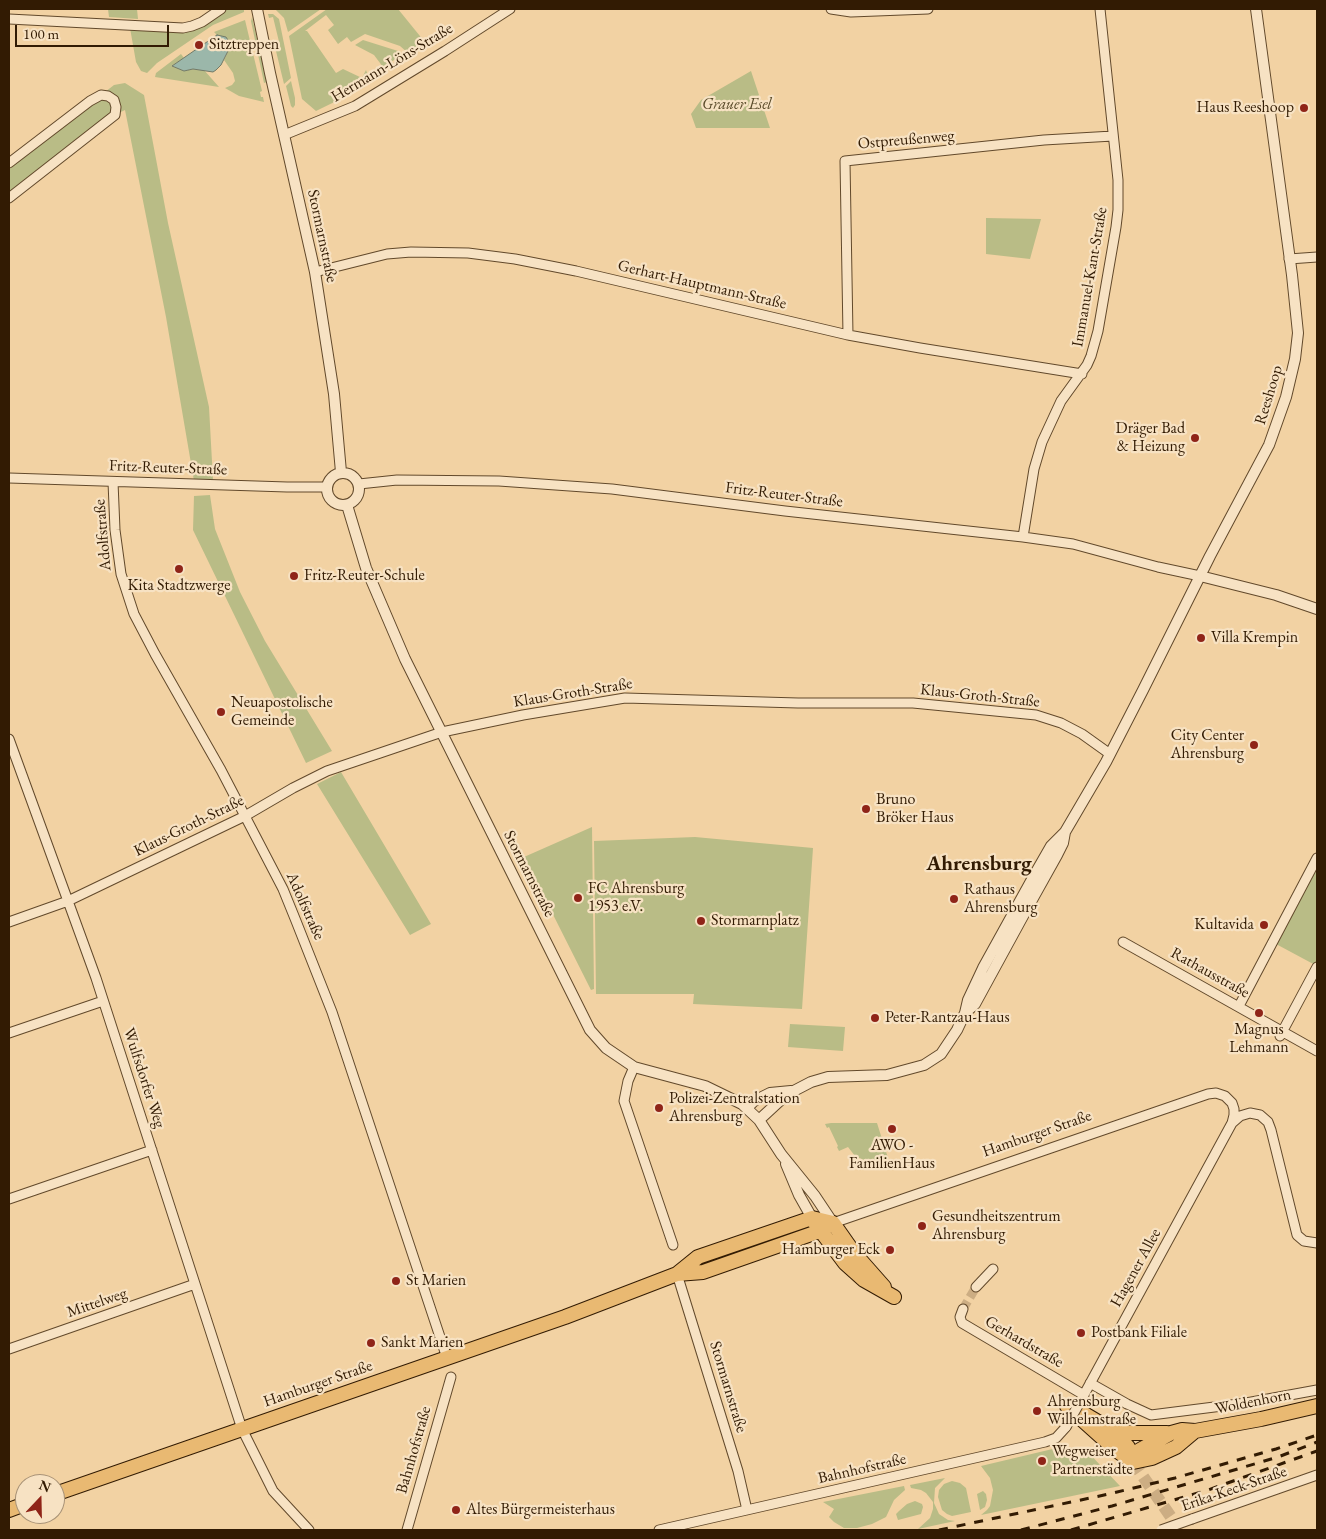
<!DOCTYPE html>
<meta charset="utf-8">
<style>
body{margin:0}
#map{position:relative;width:1326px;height:1539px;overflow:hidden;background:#f2d2a3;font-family:"EB Garamond",serif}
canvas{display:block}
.frame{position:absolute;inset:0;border:10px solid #321b03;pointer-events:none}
.north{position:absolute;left:15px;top:1474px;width:50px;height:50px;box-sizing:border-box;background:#f7e2c3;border:1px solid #a89276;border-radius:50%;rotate:21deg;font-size:14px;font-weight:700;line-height:20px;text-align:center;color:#321b03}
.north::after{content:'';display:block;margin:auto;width:18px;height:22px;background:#8f2418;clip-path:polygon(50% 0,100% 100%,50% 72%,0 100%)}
.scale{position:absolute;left:15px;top:25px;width:154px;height:22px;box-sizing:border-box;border:2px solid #321b03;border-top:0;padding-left:6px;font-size:15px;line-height:18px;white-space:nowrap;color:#321b03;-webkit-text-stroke:4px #f7e2c3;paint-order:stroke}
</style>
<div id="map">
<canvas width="1326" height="1539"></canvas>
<div class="frame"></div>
<div class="north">N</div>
<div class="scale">100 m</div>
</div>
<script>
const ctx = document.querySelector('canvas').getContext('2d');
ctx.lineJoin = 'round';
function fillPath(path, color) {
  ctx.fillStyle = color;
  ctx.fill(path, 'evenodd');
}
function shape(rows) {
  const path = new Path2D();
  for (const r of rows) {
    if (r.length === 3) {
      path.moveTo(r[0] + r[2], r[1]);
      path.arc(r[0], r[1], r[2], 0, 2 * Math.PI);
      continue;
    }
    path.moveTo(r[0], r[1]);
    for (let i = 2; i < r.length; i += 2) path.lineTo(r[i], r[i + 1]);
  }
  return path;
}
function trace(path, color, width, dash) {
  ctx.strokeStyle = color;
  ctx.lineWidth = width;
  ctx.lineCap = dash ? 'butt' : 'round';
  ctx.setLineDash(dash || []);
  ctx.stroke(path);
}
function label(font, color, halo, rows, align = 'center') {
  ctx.font = font + ' "EB Garamond",serif';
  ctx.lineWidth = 4.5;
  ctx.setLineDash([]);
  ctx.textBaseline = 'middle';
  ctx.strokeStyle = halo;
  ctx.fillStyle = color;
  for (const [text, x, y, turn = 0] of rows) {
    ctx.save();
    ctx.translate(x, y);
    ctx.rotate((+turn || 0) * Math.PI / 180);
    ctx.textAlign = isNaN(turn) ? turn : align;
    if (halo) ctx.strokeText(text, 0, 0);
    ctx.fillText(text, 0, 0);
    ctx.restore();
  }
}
fillPath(shape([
 [108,9,137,9,138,19,109,17],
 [227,9,244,9,244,12,213,25,157,63,147,73,141,71,136,62,130,28,207,21],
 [275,9,321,9,288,32,284,18],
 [327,9,398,9,424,41,408,53,400,46,365,34,351,42,347,37,338,44,328,30,334,25,326,15,305,31,307,31,336,73,343,69,362,78,366,70,370,81,365,87,316,111,302,99,289,36],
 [268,14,273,14,279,19,291,78,284,84,276,51,281,50,273,17,269,18],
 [252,17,267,82,264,83,251,21],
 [245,20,262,91,260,92,261,97,263,97,264,102,239,96,225,88,232,85,235,81,233,73,224,60,231,45,226,37,217,35,214,32],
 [363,40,398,51,402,55,383,67,374,55,355,45],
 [181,54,184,58,172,66,184,71,193,69,204,70,219,87,155,77,156,73],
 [751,71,770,128,696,128,691,114,701,100],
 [291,81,295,98,295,105,293,108,291,106,286,86],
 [125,83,144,95,168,223,209,407,213,480,194,481,166,317,125,110,102,121,9,193,9,167,114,85],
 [986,218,1041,219,1030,259,986,254],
 [210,495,215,529,240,592,265,641,332,751,306,763,193,530,194,496],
 [341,772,431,924,410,935,317,784],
 [592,827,594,989,591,990,524,857],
 [695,837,813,848,802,1009,693,1004,694,994,596,994,594,841],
 [1317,869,1317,966,1276,944],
 [790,1024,845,1027,843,1051,788,1047],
 [831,1123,877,1123,888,1158,877,1162,868,1162,855,1156,848,1147,839,1151,837,1147,838,1146,829,1127,827,1128,825,1124],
 [1061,1447,1079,1456,1085,1449,1120,1486,981,1515,987,1510,990,1506,993,1490,990,1478,981,1466],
 [945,1478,935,1488,934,1503,939,1514,948,1520,955,1521,918,1529,930,1518,933,1509,933,1502,926,1493,921,1490,911,1488,910,1485],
 [952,1481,960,1483,966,1488,971,1512,952,1516,947,1514,942,1510,938,1497,939,1490,944,1484],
 [904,1486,905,1490,894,1500,886,1517,872,1524,857,1528,844,1528,834,1522,829,1517,834,1509,823,1502],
 [983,1491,986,1494,987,1500,985,1507,980,1510,977,1494],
 [915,1501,922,1504,923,1507,921,1514,898,1520,896,1514,899,1511,907,1504]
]), '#b9bc86');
const water = shape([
 [217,35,226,37,231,45,221,65,216,70,213,72,193,69,184,71,172,66,217,35]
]);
fillPath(water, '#9bb7aa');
trace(water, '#717967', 1);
trace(shape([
 [963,1309,976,1287]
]), '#ccad83', 9, [9, 4.5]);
trace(shape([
 [1133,1462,1180,1530]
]), '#ccad83', 12, [12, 6]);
const minor = shape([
 [831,9,851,12,928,9],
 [9,19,183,28,192,26,202,22,221,9],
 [284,135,355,106,445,51,510,9],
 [9,163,90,101,101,95,108,96,114,100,116,107,115,115,9,198],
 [1289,259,1317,257],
 [315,272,387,254,411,252,468,253,515,259,576,271,848,335,920,348,1082,374],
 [848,335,845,161,1044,140,1113,136],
 [9,478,287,487,327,487],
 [113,482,115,530,121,574,134,614,155,654,221,770,283,889,296,921,332,1012,447,1358],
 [359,484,397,480,499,481,612,489,785,511,1023,537,1073,544,1158,567,1200,576],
 [1023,537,1034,469,1042,442,1061,401,1087,365,1091,356,1098,331,1116,227,1118,210,1118,180,1100,9],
 [9,739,96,978,242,1429,273,1491,309,1530],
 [9,922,68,901,245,816,293,788,327,771,442,732,523,715,625,698,798,703,913,703,1036,715,1061,723,1082,734,1110,754],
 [1123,942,1317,1051],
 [1239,1006,1317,858],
 [9,1033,103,1001],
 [1280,1036,1317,967],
 [634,1067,628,1081,624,1101,673,1245],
 [1232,1123,1240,1116,1250,1113,1260,1115,1268,1122,1271,1130,1297,1235,1304,1241,1317,1243],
 [9,1199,152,1150],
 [833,1223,1208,1094,1216,1093,1225,1096,1232,1103,1234,1109,1234,1115,1232,1123,1080,1402],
 [677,1274,738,1471,747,1510],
 [976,1287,993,1269],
 [963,1309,960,1317,962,1323,1084,1395],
 [9,1349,195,1284],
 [1090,1383,1127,1404,1151,1415,1246,1403,1317,1390],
 [1192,1519,1317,1475],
 [407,1530,451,1377],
 [659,1530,1045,1442,1056,1438,1066,1427]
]);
const tertiary = shape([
 [257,9,270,73,315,272,334,394,341,472],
 [343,489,16],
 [347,505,366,568,405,659,590,1030,606,1048,634,1067,705,1086,742,1104,759,1120,781,1154,815,1196,833,1223],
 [1200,576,1276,595,1317,609],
 [965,1013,975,1004,1023,916,1057,855,1063,843,1065,832,1106,762,1143,690,1210,556,1269,445,1286,397,1295,359,1298,333,1292,275,1256,9],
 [747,1108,754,1101,770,1093,791,1091],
 [759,1120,786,1095,811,1082,828,1077,887,1075,924,1065,941,1054,957,1030,965,1013,968,1000,983,968,1035,874,1051,846,1065,832],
 [786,1164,799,1195,812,1218]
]);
const primary = shape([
 [815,1223,845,1263,864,1280,894,1297],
 [833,1223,854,1253,884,1287],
 [677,1274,698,1257,812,1218,833,1223],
 [1067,1406,1116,1450,1133,1462,1152,1458,1176,1447,1195,1431],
 [1081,1412,1103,1425,1121,1439,1128,1447,1133,1462],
 [1112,1430,1131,1433,1167,1433],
 [1133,1462,1140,1450,1171,1433,1182,1430,1195,1431,1261,1419,1317,1406],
 [55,1494,565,1317,677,1274,703,1272,820,1231,833,1223],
 [9,1510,25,1504]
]);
trace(minor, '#62492b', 11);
trace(tertiary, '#62492b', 12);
trace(primary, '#321b03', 16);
trace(minor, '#f7e2c3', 9);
trace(tertiary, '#f7e2c3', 10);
trace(primary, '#e9b972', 14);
trace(shape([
 [939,1530,1109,1494,1175,1478,1276,1449,1317,1435],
 [1021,1530,1112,1506,1278,1457,1317,1442],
 [1071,1530,1208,1490,1317,1451]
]), '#321b03', 3, [9, 9]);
const minorBridge = shape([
 [1066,1427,1080,1402],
 [1161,1530,1192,1519]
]);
trace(minorBridge, '#62492b', 11, []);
trace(minorBridge, '#f7e2c3', 9);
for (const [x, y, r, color] of [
 [199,45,5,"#8f2418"],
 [1304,108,5,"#8f2418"],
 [1195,438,5,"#8f2418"],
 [179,569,5,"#8f2418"],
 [294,576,5,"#8f2418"],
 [1201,638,5,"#8f2418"],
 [221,712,5,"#8f2418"],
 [1254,745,5,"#8f2418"],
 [866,809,5,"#8f2418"],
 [578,898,5,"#8f2418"],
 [954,899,5,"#8f2418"],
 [701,921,5,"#8f2418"],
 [1264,925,5,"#8f2418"],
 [1259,1013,5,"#8f2418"],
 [875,1018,5,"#8f2418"],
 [659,1108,5,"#8f2418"],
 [892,1129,5,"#8f2418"],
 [922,1226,5,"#8f2418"],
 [890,1250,5,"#8f2418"],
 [396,1281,5,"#8f2418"],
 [1081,1333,5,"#8f2418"],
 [371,1343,5,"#8f2418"],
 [1037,1411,5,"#8f2418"],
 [1042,1461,5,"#8f2418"],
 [456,1510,5,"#8f2418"]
]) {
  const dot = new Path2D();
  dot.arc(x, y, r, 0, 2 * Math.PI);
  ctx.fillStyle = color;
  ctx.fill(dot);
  trace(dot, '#f7e2c3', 2);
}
label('16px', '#321b03', '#f7e2c3', [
 ["Sitztreppen",209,45],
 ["Haus Reeshoop",1294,108,"right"],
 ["Dräger Bad",1185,429,"right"],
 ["& Heizung",1185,447,"right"],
 ["Fritz-Reuter-Schule",304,576],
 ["Kita Stadtzwerge",179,586,"center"],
 ["Villa Krempin",1211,638],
 ["Neuapostolische",231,703],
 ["Gemeinde",231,721],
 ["City Center",1244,736,"right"],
 ["Ahrensburg",1244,754,"right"],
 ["Bruno",876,800],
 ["Bröker Haus",876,818],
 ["FC Ahrensburg",588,889],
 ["1953 e.V.",588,907],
 ["Rathaus",964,890],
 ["Ahrensburg",964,908],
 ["Stormarnplatz",711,921],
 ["Kultavida",1254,925,"right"],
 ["Peter-Rantzau-Haus",885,1018],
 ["Magnus",1259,1030,"center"],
 ["Lehmann",1259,1048,"center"],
 ["Polizei-Zentralstation",669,1099],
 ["Ahrensburg",669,1117],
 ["AWO -",892,1146,"center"],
 ["FamilienHaus",892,1164,"center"],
 ["Gesundheitszentrum",932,1217],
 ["Ahrensburg",932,1235],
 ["Hamburger Eck",880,1250,"right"],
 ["St Marien",406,1281],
 ["Postbank Filiale",1091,1333],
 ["Sankt Marien",381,1343],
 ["Ahrensburg",1047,1402],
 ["Wilhelmstraße",1047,1420],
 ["Wegweiser",1052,1452],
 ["Partnerstädte",1052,1470],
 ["Altes Bürgermeisterhaus",466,1510]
], 'left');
label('16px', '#321b03', '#f7e2c3', [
 ["Hermann-Löns-Straße",392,63,-31],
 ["Ostpreußenweg",906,140,-5],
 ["Stormarnstraße",322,236,78],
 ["Immanuel-Kant-Straße",1090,277,-80],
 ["Gerhart-Hauptmann-Straße",702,285,13],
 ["Reeshoop",1269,395,-73],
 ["Fritz-Reuter-Straße",168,468,2],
 ["Fritz-Reuter-Straße",784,495,7],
 ["Adolfstraße",103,535,-95],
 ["Klaus-Groth-Straße",573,693,-9],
 ["Klaus-Groth-Straße",980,696,6],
 ["Klaus-Groth-Straße",189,826,-26],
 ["Stormarnstraße",529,874,63],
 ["Adolfstraße",305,906,66],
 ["Rathausstraße",1210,973,29],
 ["Wulfsdorfer Weg",144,1078,72],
 ["Hamburger Straße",1037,1134,-19],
 ["Hagener Allee",1136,1268,-61],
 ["Mittelweg",97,1303,-19],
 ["Gerhardstraße",1024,1342,30],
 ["Hamburger Straße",318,1384,-19],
 ["Stormarnstraße",728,1387,73],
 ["Woldenhorn",1253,1402,-11],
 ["Bahnhofstraße",414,1450,-74],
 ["Bahnhofstraße",862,1469,-13],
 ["Erika-Keck-Straße",1234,1489,-19]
]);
label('italic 16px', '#5a4b2a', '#f7e2c3', [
 ["Grauer Esel",737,105]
]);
label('bold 21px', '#321b03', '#f7e2c3', [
 ["Ahrensburg",979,864]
]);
</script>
